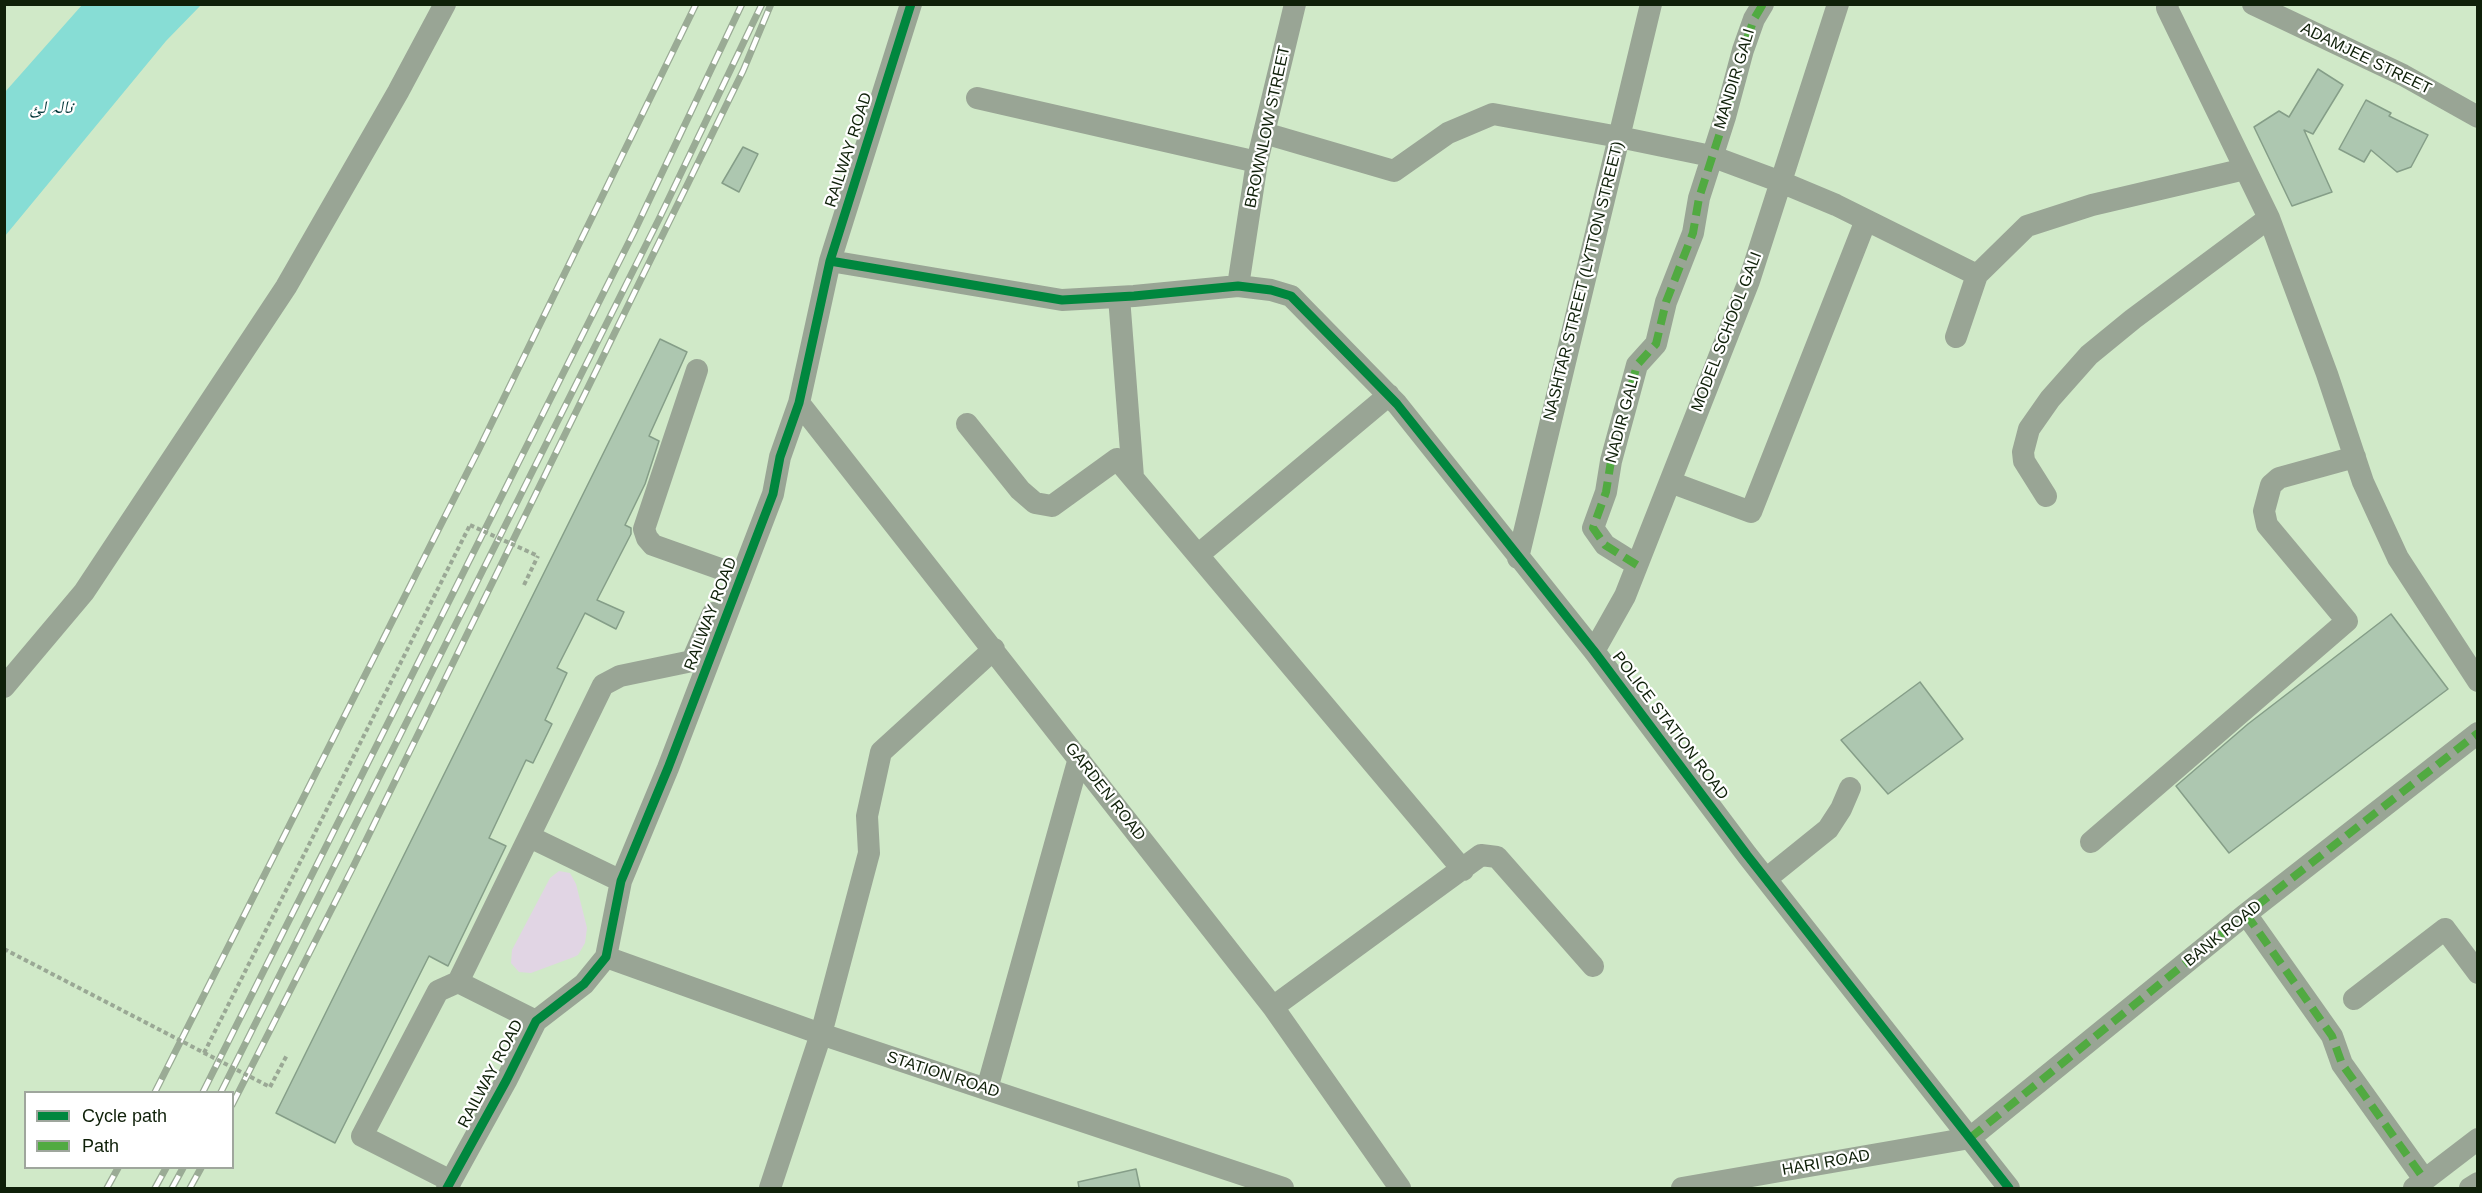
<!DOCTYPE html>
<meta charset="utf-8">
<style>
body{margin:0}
#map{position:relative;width:2482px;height:1193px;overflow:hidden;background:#d0e9c8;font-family:Helvetica,sans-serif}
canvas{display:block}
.frame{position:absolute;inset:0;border:6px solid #0f2009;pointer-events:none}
.legend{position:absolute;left:24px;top:1091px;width:210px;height:78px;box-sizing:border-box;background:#fff;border:2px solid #9fa69d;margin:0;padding:8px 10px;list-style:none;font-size:18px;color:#0f2009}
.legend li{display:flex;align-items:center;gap:12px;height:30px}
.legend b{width:30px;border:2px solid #9fa69d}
</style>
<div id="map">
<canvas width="2482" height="1193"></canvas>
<div class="frame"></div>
<ul class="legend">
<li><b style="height:8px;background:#00873e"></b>Cycle path</li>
<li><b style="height:8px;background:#51aa41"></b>Path</li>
</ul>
</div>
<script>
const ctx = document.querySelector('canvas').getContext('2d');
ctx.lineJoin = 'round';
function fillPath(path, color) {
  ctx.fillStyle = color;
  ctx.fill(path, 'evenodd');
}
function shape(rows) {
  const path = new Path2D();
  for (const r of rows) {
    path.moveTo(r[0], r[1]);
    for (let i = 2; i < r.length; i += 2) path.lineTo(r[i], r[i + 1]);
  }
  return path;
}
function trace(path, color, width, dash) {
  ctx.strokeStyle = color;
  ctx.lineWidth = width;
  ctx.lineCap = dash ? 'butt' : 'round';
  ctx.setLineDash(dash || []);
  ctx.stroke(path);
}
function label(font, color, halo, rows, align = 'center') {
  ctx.font = font + ' Helvetica,"Noto Naskh Arabic",sans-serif';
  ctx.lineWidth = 4.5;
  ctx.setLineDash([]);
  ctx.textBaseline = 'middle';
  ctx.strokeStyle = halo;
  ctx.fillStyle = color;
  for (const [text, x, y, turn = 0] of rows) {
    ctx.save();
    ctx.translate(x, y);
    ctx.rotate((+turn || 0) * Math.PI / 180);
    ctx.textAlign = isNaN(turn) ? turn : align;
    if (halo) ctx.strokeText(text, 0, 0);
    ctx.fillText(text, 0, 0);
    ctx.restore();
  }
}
fillPath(shape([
 [559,871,570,873,576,884,587,928,585,943,578,955,574,957,531,973,519,972,511,963,512,950,550,878]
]), '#e1d5e4');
fillPath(shape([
 [82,5,201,5,166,41,5,236,5,92]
]), '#87ddd5');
const building = shape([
 [2318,69,2343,85,2313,134,2304,130,2332,192,2292,206,2254,127,2279,111,2289,117,2318,69],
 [2366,100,2391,113,2389,116,2428,135,2411,167,2397,172,2371,150,2364,162,2339,149,2366,100],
 [743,147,758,154,739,192,722,183,743,147],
 [660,339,687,352,649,436,659,441,645,484,625,525,631,528,631,534,597,600,624,612,616,629,585,613,557,668,567,673,545,720,552,724,533,763,526,760,489,838,506,846,448,966,429,956,335,1143,276,1113,660,339],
 [2391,614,2448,689,2229,853,2176,786,2248,724,2391,614],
 [1920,682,1963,739,1888,794,1841,740,1920,682],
 [1136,1169,1140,1188,1079,1188,1078,1182,1136,1169]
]);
fillPath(building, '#adc7b0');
trace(building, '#859e88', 1.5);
trace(shape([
 [524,585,538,556],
 [204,1053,470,525],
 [270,1087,287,1055]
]), '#9aa895', 4, [4.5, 3]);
trace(shape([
 [2168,4,2167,8,2269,218,2327,374,2363,482,2398,558,2478,681],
 [2253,4,2403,75,2478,117],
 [977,98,1257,162],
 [1264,133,1394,171,1448,133,1493,114,1619,137,1711,156,1781,182,1836,205,1977,275],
 [830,261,1062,300,1134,296,1238,286,1271,290,1291,296,1397,404,1594,651,1747,855,2009,1188],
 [1238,286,1257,162,1295,4],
 [1119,297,1133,477],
 [1956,337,1977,275,2027,226,2092,205,2245,169],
 [697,370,644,529,647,538,653,545,729,572],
 [799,403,1273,1007,1400,1188],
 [967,424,1020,490,1035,503,1052,506,1117,459,1463,870],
 [1670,482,1751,512,1866,220],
 [2046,496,2024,461,2023,452,2029,429,2050,399,2089,355,2133,319,2269,218],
 [1198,555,1389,395],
 [1518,558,1651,4],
 [1637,565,1605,545,1593,528,1606,492,1611,461,1637,365,1656,344,1666,302,1693,233,1699,198,1725,117,1743,50,1754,19,1763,4],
 [1594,651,1625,596,1749,281,1838,4],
 [4,687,84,592,286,287,398,92,445,4],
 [530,837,621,881],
 [2091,842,2347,621,2267,525,2264,511,2271,485,2279,478,2355,457],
 [1766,879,1828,829,1841,809,1850,788],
 [2246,914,2332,1036,2342,1064,2424,1179],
 [606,957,821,1034,1283,1188],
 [458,982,536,1021],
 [2354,999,2445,929,2478,973],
 [1273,1007,1481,855,1497,857,1593,966],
 [987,1089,1079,758],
 [451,1181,362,1136,438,991,458,982,603,685,620,676,692,661,713,613],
 [447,1188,506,1081,536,1021,584,984,606,957,621,881,668,768,773,494,780,457,799,403,830,261,911,4],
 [770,1188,821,1034,869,853,867,816,881,752,994,649],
 [1682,1188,1970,1138,2246,914,2478,733],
 [2414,1188,2478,1139],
 [2470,1188,2478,1183]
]), '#99a595', 22);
const rail = shape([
 [155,1092,479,449,696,4],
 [203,1092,634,232,742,4],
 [221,1092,659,219,762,4],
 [232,1105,353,867,743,71,771,4],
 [107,1188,118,1168],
 [155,1188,166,1168],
 [172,1188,183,1168],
 [190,1188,201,1168]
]);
trace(rail, '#9aab95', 7);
trace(rail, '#fff', 4.5, [14]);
trace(shape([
 [470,525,538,556],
 [4,949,270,1087]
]), '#9aa895', 4, [4.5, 3]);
trace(shape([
 [1637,565,1605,545,1593,528,1606,492,1611,461,1637,365,1656,344,1666,302,1693,233,1699,198,1725,117,1743,50,1754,19,1763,4],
 [2246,914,2332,1036,2342,1064,2424,1179],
 [1970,1138,2246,914,2478,733]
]), '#51aa41', 8, [15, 8]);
trace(shape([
 [830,261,1062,300,1134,296,1238,286,1271,290,1291,296,1397,404,1594,651,1747,855,2009,1188],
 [447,1188,506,1081,536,1021,584,984,606,957,621,881,668,768,773,494,780,457,799,403,830,261,911,4]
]), '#00873e', 9);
label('16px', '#0f2009', '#fff', [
 ["ADAMJEE STREET",2366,59,26],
 ["MANDIR GALI",1735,79,-73],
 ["BROWNLOW STREET",1268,127,-78],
 ["RAILWAY ROAD",849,150,-72],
 ["NASHTAR STREET (LYTTON STREET)",1584,281,-76],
 ["MODEL SCHOOL GALI",1727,332,-69],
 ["NADIR GALI",1623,419,-75],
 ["RAILWAY ROAD",711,614,-69],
 ["POLICE STATION ROAD",1670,726,53],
 ["GARDEN ROAD",1105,792,52],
 ["BANK ROAD",2223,934,-39],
 ["RAILWAY ROAD",491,1074,-62],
 ["STATION ROAD",943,1075,18],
 ["HARI ROAD",1826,1163,-10]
]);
label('italic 18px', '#003537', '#fff', [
 ["نالہ لئ",51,108]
]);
</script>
